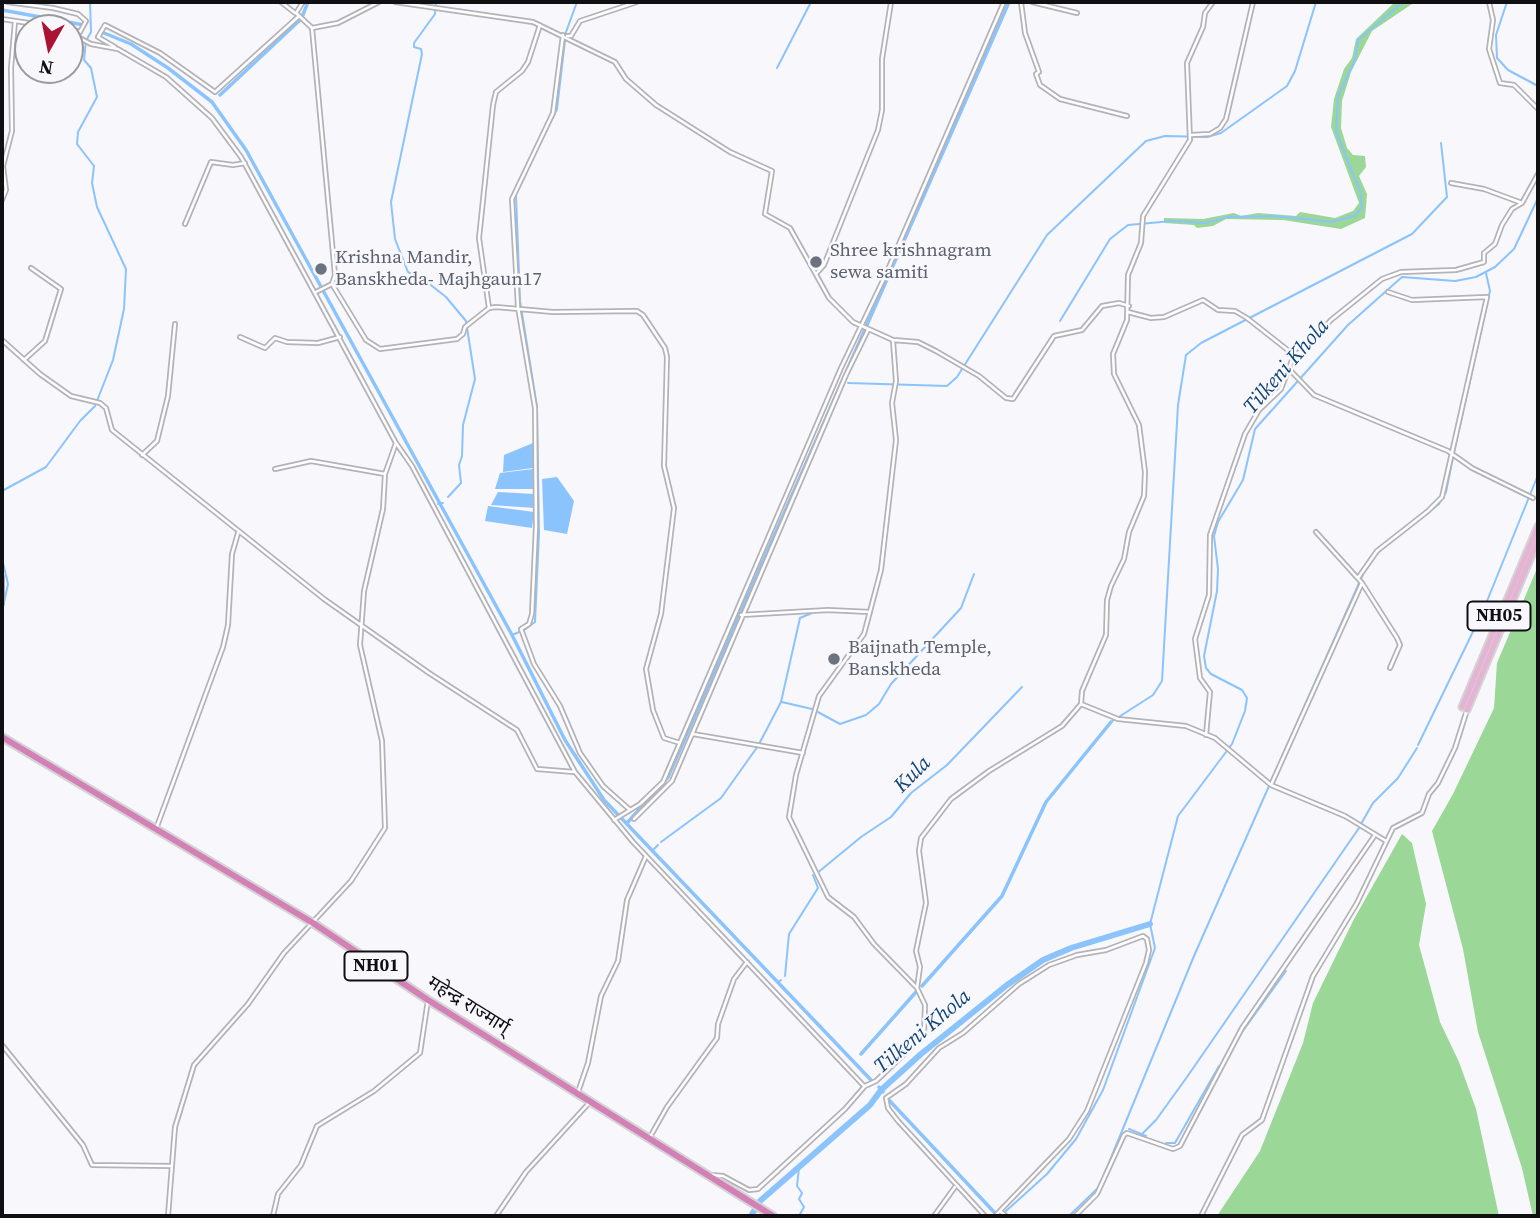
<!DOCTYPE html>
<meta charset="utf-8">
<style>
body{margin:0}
#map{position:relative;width:1540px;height:1218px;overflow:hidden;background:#f7f7fc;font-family:"Source Serif 4",serif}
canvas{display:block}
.frame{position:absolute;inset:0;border:4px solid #101012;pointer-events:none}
.north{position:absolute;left:14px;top:14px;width:70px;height:70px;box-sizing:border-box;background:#f7f7fc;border:2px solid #9b9b9e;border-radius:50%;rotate:189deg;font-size:19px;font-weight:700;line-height:28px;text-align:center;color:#101012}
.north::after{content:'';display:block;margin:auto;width:24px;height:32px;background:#aa1334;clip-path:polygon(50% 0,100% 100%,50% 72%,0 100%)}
</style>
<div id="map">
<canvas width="1540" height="1218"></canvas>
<div class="frame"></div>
<div class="north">N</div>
</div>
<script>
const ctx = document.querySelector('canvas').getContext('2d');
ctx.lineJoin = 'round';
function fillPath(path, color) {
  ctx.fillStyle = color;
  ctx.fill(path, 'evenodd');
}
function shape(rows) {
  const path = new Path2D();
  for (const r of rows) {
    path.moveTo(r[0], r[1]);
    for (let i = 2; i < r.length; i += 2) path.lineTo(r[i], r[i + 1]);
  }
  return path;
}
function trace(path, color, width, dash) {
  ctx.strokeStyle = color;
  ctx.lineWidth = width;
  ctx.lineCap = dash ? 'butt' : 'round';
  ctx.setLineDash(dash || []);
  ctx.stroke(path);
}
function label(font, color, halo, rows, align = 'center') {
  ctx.font = font + ' "Source Serif 4","Noto Sans Devanagari",serif';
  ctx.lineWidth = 5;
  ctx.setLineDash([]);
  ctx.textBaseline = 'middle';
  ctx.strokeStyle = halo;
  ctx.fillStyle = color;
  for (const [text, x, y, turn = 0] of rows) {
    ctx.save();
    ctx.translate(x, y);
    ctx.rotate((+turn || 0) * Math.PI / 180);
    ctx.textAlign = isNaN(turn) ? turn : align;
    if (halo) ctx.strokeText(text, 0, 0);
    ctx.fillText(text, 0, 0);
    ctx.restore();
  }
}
fillPath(shape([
 [1395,2,1415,2,1372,31,1351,72,1342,101,1341,128,1347,148,1353,155,1365,156,1366,167,1359,176,1367,194,1365,218,1341,229,1283,220,1226,219,1213,226,1197,228,1194,225,1164,223,1164,218,1203,219,1234,213,1241,216,1258,213,1296,216,1300,212,1335,218,1353,211,1359,203,1331,127,1334,99,1344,69,1352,58,1356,39],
 [1538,566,1538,1216,1533,1216,1522,1168,1478,1032,1463,949,1432,831,1453,794,1494,708,1497,663],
 [1402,834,1412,843,1426,904,1419,945,1440,1022,1459,1062,1476,1109,1499,1216,1217,1216,1260,1151,1303,1043,1313,1003,1354,919]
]), '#9bd797');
fillPath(shape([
 [533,443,533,468,503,472,504,455],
 [533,469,534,489,495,489,500,473],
 [557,477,574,501,567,534,544,530,542,479],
 [498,492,534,494,535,508,491,505],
 [488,506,534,512,532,528,485,521]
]), '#8bc3fd');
trace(shape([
 [436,2,435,14,414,43,414,47,421,49,422,54,391,202,395,239,408,272,427,282,446,297,466,321,475,379,463,425,462,456,459,465,461,483,448,497],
 [1507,2,1496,35,1497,58,1508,70,1538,86],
 [777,68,811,2],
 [528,168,557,109,566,32,577,2],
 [516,195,520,301,537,407,539,533,535,622,524,630],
 [1060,321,1110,239,1128,225,1172,221,1206,223,1229,217,1277,216,1331,222,1354,216,1362,208,1360,191,1336,132,1338,96,1355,60,1358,40,1403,2],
 [848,383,947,386,957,377,1047,235,1146,141,1165,136,1207,137,1221,133,1287,86,1295,71,1316,2],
 [1454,452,1490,291,1486,273],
 [2,491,46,467,80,421,95,406,113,360,124,309,126,269,97,207,92,183,94,166,77,144,78,132,97,97,91,68,84,60,86,41,91,32,90,2],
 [438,504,443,503],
 [1377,553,1439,504,1446,492,1453,457],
 [2,558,8,584,2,612],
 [2,615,2,623],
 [512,635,519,632],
 [782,702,812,709],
 [816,711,840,724,866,715,879,704,891,684,961,608,974,574],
 [1111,722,1153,695,1162,681,1178,405,1186,355,1201,343,1412,234,1447,197,1441,143],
 [1418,745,1483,611,1538,475],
 [1281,759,1364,572],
 [1271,782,1279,764],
 [1361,824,1373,803,1398,778,1417,748],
 [661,842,721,798,758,746,781,702,800,618,812,613],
 [654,849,658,845],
 [816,874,861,837,891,817,911,793,947,765,1022,687],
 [785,976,789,934,818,888,813,875],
 [778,982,781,980],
 [1240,1035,1286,971],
 [1129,1129,1146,1136],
 [1142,1134,1156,1120,1187,1077,1359,828],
 [1166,1143,1175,1143,1219,1066],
 [1101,1182,1194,956,1269,786],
 [1006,1211,1047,1174,1076,1139,1103,1090,1155,948,1150,924,1178,816,1232,744,1245,711,1247,698,1242,690,1211,674,1206,668,1204,656,1217,591,1218,569,1214,536,1218,522,1243,480,1255,429,1348,325,1402,277,1455,281,1476,277,1495,267,1514,249,1538,198],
 [799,1216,804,1207,799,1199,802,1193,797,1186,799,1168],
 [1069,1216,1099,1187]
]), '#8bc3fd', 2);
trace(shape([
 [2,10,84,25],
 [302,17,308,2],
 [104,33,131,44,168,68,212,102,246,150,512,635,565,740,604,800,871,1080],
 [220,95,300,20],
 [628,822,668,777,1009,2],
 [922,986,1002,896,1046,802,1111,722],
 [861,1054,916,992],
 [879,1087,883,1092],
 [888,1099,994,1212]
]), '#8bc3fd', 3.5);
trace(shape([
 [751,1216,760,1201,870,1105,881,1090,921,1054,1007,985,1043,960,1071,948,1150,924]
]), '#8bc3fd', 6);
const street = shape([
 [7,2,53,8,78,14,86,21,80,32,70,29],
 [281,2,295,13],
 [303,2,296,13,312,28,338,23,379,2],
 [395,2,533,22,615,62,626,79,656,105,730,152,772,171,765,214,790,228,829,298,853,322,893,340,918,342,936,351,979,376,1006,398,1013,399,1054,336,1082,330,1102,306,1119,303,1129,306],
 [1021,2,1025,33,1039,72,1036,74,1040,85,1060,99,1127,116],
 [1032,2,1077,13],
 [1489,2,1493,20,1489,49,1500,83,1514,85,1538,109],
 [2,19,62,28],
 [312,28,335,275,332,284,316,292],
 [70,33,91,44,118,49,166,77,212,118,241,157,396,443,412,466,575,772,633,842,864,1086],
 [563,35,553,113,512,199,518,307,535,408,536,526,532,614,529,624,521,629,534,664,560,706,580,753,603,786,630,810],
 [567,36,571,36,580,21,637,2],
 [115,47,98,37,105,25,160,53,215,92,298,17],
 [1191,135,1210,134,1220,128,1226,119,1253,2],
 [1451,183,1484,189,1522,203],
 [2,200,6,190,3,166,12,131,11,68,15,21],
 [185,224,211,162,233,165,245,163],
 [816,274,824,265,878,130,882,110,882,59,891,2],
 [332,284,366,340,380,349,457,339,463,334,465,327,489,308,496,307,553,312,637,311,643,315,665,348,667,357,664,466,674,508,661,614,646,669,653,710,664,738,680,743],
 [489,308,479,238,493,105,496,92,522,71,528,62,540,25],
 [1128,312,1151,318,1164,317,1203,300,1218,310,1235,311,1247,318,1294,355,1281,389,1259,410,1245,434,1210,535,1209,595,1195,639,1200,678,1210,692,1206,735],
 [240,337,265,348,275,338,287,342,318,343,340,337],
 [2,340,40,374,71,396,100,403,106,408,112,430,324,599,429,673,517,730,537,769,574,772],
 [893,341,896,381,892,403,896,440,881,570,864,634,819,696,796,775,789,817,828,897,854,917,874,944,917,988],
 [1294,355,1305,349,1331,320,1382,279,1401,272,1456,270,1484,262,1484,253,1495,244,1502,225,1512,209,1522,203,1538,174],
 [24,360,45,341,61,289,31,268],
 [1288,368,1314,395,1448,451,1472,468,1533,498],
 [142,455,157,441,168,396,175,324],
 [275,469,311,461,385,474],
 [1316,532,1362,583,1397,638,1400,645,1390,668],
 [2,577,2,603],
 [1358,578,1377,551,1428,511,1442,497,1487,297,1412,300,1388,292],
 [741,615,828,610,870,612],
 [1081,704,1118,719,1186,726,1215,738,1271,785,1345,816,1386,841],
 [693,734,803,753],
 [1271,785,1362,583],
 [634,819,672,781,846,375,868,330],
 [614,820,640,804,663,782,841,368,886,274,1004,2],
 [156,829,223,647,228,625,232,554,238,533],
 [2,1045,83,1145,92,1165,172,1166],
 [578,1092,588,1063,601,996,618,961,627,900,646,856],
 [650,1137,667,1107,717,1038,718,1024,734,979,747,962],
 [712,1175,723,1176,749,1190,758,1189,845,1109,865,1086,876,1081,924,1035,925,1005,917,988,920,967,916,951,926,903,919,851,921,838,951,799,989,771,1062,726,1081,704,1082,691,1106,635,1107,600,1111,586,1124,559,1129,532,1144,496,1145,472,1139,425,1114,374,1113,354,1127,320,1128,275,1141,243,1143,216,1190,140,1187,63,1203,27,1205,13,1213,2],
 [1000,1211,1006,1216],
 [168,1216,175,1127,194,1065,248,1004,284,953,351,881,385,828,382,741,360,645,364,591,383,509,385,474,396,443],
 [273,1216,278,1194,301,1165,317,1126,374,1091,420,1053,428,1000],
 [496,1216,526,1172,589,1103],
 [934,1216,955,1187],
 [985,1216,898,1121,888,1108,886,1098,906,1084,939,1048,963,1033,1019,984,1049,965,1077,955,1106,950,1143,936,1147,939,1149,950,1146,963,1087,1111,1069,1139,995,1216],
 [1075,1216,1097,1194,1124,1135,1127,1133,1173,1149,1180,1146,1242,1028,1375,835],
 [1201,1216,1242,1135,1262,1120,1313,976,1357,903,1393,828,1422,813,1429,794,1438,783,1455,748,1467,710]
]);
const primary = shape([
 [1462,707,1538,526],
 [1467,710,1538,540]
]);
const highway = shape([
 [2,737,313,923,428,1000,773,1216]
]);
trace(street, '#b3b3b8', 6);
trace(primary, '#d4d4d4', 9);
trace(highway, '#d4d4d4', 10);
trace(street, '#fff', 2.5);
trace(primary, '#e5b3d3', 5);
trace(highway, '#d380b6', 6);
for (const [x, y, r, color] of [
 [816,262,7,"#6b7280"],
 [321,269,7,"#6b7280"],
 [834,659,7,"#6b7280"]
]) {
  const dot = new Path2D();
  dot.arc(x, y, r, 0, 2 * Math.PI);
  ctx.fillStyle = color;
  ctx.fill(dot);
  trace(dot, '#f7f7fc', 2.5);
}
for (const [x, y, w] of [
 [1499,616,63],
 [376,966,63]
]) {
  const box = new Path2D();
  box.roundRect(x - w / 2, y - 14.5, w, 29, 5);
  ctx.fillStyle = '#f7f7fc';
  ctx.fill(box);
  trace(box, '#101012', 2);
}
label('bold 18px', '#101012', null, [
 ["NH05",1499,616],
 ["NH01",376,966]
]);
label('19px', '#5b616d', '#f7f7fc', [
 ["Shree krishnagram",830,251],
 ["sewa samiti",830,273],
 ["Krishna Mandir,",335,258],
 ["Banskheda- Majhgaun17",335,280],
 ["Baijnath Temple,",848,648],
 ["Banskheda",848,670]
], 'left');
label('19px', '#101012', '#f7f7fc', [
 ["महेन्द्र राज्मार्ग्",468,1006,32]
]);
label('italic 21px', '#134674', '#f7f7fc', [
 ["Tilkeni Khola",1287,367,-49],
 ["Kula",913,775,-45],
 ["Tilkeni Khola",923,1032,-40]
]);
</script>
